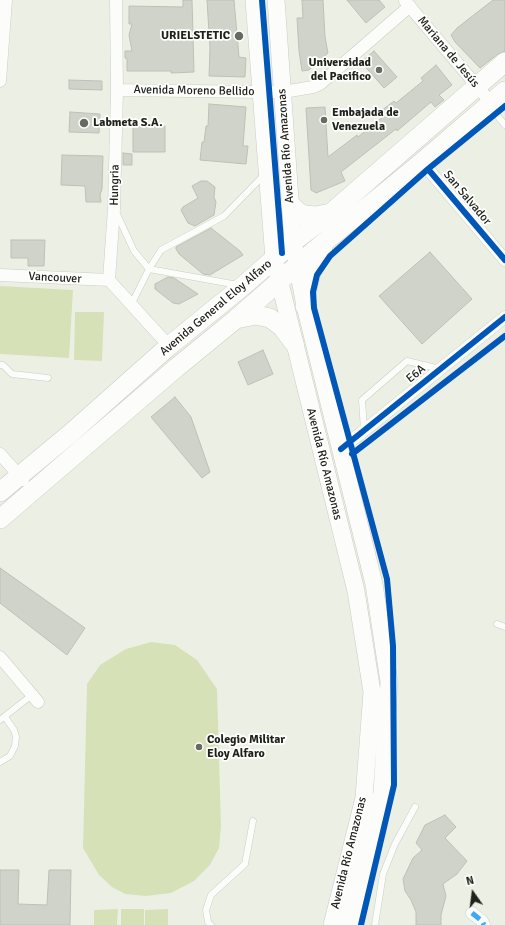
<!DOCTYPE html>
<meta charset="utf-8">
<style>
body{margin:0}
#map{position:relative;width:505px;height:925px;overflow:hidden;background:#ecf0e4;font-family:Signika,sans-serif}
canvas{display:block}
.north{position:absolute;left:453px;top:873px;width:40px;height:40px;-webkit-text-stroke:3px #fff;paint-order:stroke;rotate:346deg;font-size:11px;font-weight:700;line-height:16px;text-align:center;color:#20221a}
.north::after{content:'';display:block;margin:auto;width:14px;height:18px;background:#20221a;clip-path:polygon(50% 0,100% 100%,50% 72%,0 100%)}
</style>
<div id="map">
<canvas width="505" height="925"></canvas>
<div class="north">N</div>
</div>
<script>
const ctx = document.querySelector('canvas').getContext('2d');
ctx.lineJoin = 'round';
function fillPath(path, color) {
  ctx.fillStyle = color;
  ctx.fill(path, 'evenodd');
}
function shape(rows) {
  const path = new Path2D();
  for (const r of rows) {
    path.moveTo(r[0], r[1]);
    for (let i = 2; i < r.length; i += 2) path.lineTo(r[i], r[i + 1]);
  }
  return path;
}
function trace(path, color, width, dash) {
  ctx.strokeStyle = color;
  ctx.lineWidth = width;
  ctx.lineCap = dash ? 'butt' : 'round';
  ctx.setLineDash(dash || []);
  ctx.stroke(path);
}
function label(font, color, halo, rows, align = 'center') {
  ctx.font = font + ' Signika,sans-serif';
  ctx.lineWidth = 3.5;
  ctx.setLineDash([]);
  ctx.textBaseline = 'middle';
  ctx.strokeStyle = halo;
  ctx.fillStyle = color;
  for (const [text, x, y, turn = 0] of rows) {
    ctx.save();
    ctx.translate(x, y);
    ctx.rotate((+turn || 0) * Math.PI / 180);
    ctx.textAlign = isNaN(turn) ? turn : align;
    if (halo) ctx.strokeText(text, 0, 0);
    ctx.fillText(text, 0, 0);
    ctx.restore();
  }
}
fillPath(shape([
 [0,286,73,290,69,358,0,354],
 [75,312,104,312,102,361,74,360],
 [151,642,175,645,197,660,217,689,221,827,219,848,210,865,194,881,171,893,146,896,125,894,112,887,99,875,83,848,87,684,100,665,126,649],
 [118,909,117,925,94,925,94,910],
 [121,909,144,909,144,925,121,925],
 [168,909,168,925,145,925,145,910]
]), '#d6e1b8');
const building = shape([
 [183,0,192,0,194,72,171,73,171,71,127,71,127,59,125,58,125,51,132,51,129,35,132,24,129,24,129,6,183,7,183,0],
 [207,0,234,0,239,57,246,58,245,77,209,76,210,48,207,0],
 [302,0,323,0,325,37,328,53,309,70,302,71,299,51,297,18,303,18,302,0],
 [347,0,379,0,385,7,366,23,347,0],
 [493,0,505,0,505,51,498,54,480,68,455,42,451,35,457,28,493,0],
 [374,51,397,77,384,88,361,62,374,51],
 [436,65,452,85,439,95,444,100,435,107,431,102,397,131,396,129,341,172,345,181,316,193,311,190,306,108,325,107,328,157,357,135,358,137,385,115,381,111,394,101,396,103,423,81,421,78,436,65],
 [69,80,102,81,102,90,69,89,69,80],
 [209,104,246,107,243,146,248,146,246,164,200,160,202,142,204,142,206,126,208,126,209,104],
 [70,112,100,114,99,133,69,132,70,112],
 [133,126,165,126,165,152,133,152,133,126],
 [123,153,132,154,132,165,123,165,123,153],
 [62,155,103,156,102,189,100,195,101,202,86,202,85,186,61,185,62,155],
 [201,181,207,181,215,187,214,197,216,202,214,215,195,226,188,223,181,210,183,207,198,198,192,186,201,181],
 [211,228,240,251,243,255,210,275,203,274,179,254,176,249,176,247,211,228],
 [11,240,45,240,44,266,28,266,28,258,11,258,11,240],
 [430,252,472,299,422,344,379,296,430,252],
 [168,277,174,278,198,294,179,304,173,303,155,289,155,284,168,277],
 [263,350,273,374,248,385,238,362,263,350],
 [175,397,191,417,210,472,202,478,151,417,175,397],
 [0,568,85,628,67,655,0,603,0,568],
 [445,815,456,827,445,838,467,861,457,874,443,884,446,896,441,915,441,925,416,925,416,912,411,900,405,891,403,879,413,858,422,850,416,843,425,825,445,815],
 [0,870,19,870,18,904,47,905,49,870,71,870,70,925,0,925,0,870]
]);
fillPath(building, '#d0d3ca');
trace(building, '#bdc0b6', 1);
const lane = shape([
 [490,107,505,125],
 [116,212,134,251,149,269,238,285],
 [131,305,149,269,161,250,224,216,265,174],
 [0,365,3,365,12,374,48,378],
 [364,430,362,400,407,361,440,369],
 [497,624,505,627],
 [0,720,32,695],
 [0,762,10,756,15,746,16,737,14,730,5,717],
 [211,925,208,922,206,910,211,895,245,864,253,821],
 [375,925,383,874,395,844,415,807]
]);
const street = shape([
 [116,0,117,90,114,208,109,280,169,346],
 [405,1,492,104],
 [0,81,6,0],
 [117,90,262,92,283,92,313,87,320,84,410,6],
 [422,162,505,260],
 [0,275,109,280],
 [341,449,505,317],
 [0,454,23,480],
 [0,657,38,702],
 [472,913,482,921,484,925]
]);
const secondary = shape([
 [254,0,274,259,356,591,372,692,364,798,332,925],
 [276,0,293,242,305,306,374,584,389,682,382,793,349,925]
]);
const primary = shape([
 [290,204,297,211,303,215,316,216,331,213],
 [305,306,307,290,311,273,318,255,323,247],
 [236,319,256,315,270,318,282,327,294,343],
 [0,492,71,433,169,346,243,286,293,242,331,213,505,62],
 [0,519,176,368,236,319,316,249,422,162,505,91]
]);
trace(lane, '#c9cdc3', 7);
trace(street, '#c9cdc3', 13);
trace(secondary, '#c9cdc3', 18);
trace(primary, '#c9cdc3', 20);
trace(lane, '#fcfdfb', 6);
trace(street, '#fcfdfb', 12);
trace(secondary, '#fcfdfb', 17);
trace(primary, '#fcfdfb', 19);
trace(shape([
 [472,913,482,921,484,925]
]), '#3fa9f5', 5, [10, 5]);
trace(shape([
 [262,0,282,253],
 [428,169,505,260],
 [341,449,505,317],
 [352,454,505,336],
 [361,925,394,785,393,646,387,579,314,308,313,292,317,275,330,256,428,169,505,106]
]), '#0057b8', 6);
for (const [x, y, r, color] of [
 [239,36,5,"#676a61"],
 [379,70,4,"#676a61"],
 [324,120,4,"#676a61"],
 [84,123,5,"#676a61"],
 [199,747,4,"#676a61"]
]) {
  const dot = new Path2D();
  dot.arc(x, y, r, 0, 2 * Math.PI);
  ctx.fillStyle = color;
  ctx.fill(dot);
  trace(dot, '#fff', 1.5);
}
label('bold 12px', '#20221a', '#fff', [
 ["URIELSTETIC",230,36,"right"],
 ["Universidad",371,63,"right"],
 ["del Pacifico",371,77,"right"],
 ["Embajada de",332,113],
 ["Venezuela",332,127],
 ["Labmeta S.A.",93,123],
 ["Colegio Militar",207,740],
 ["Eloy Alfaro",207,754]
], 'left');
label('12px', '#20221a', '#fff', [
 ["Mariana de Jesús",448,52,50],
 ["Avenida Moreno Bellido",194,91,1],
 ["Avenida Río Amazonas",286,146,-94],
 ["Hungria",115,185,-89],
 ["San Salvador",467,198,50],
 ["Vancouver",55,278,3],
 ["Avenida General Eloy Alfaro",216,308,-40],
 ["E6A",416,374,-39],
 ["Avenida Río Amazonas",324,464,76],
 ["Avenida Río Amazonas",349,853,-76]
]);
</script>
